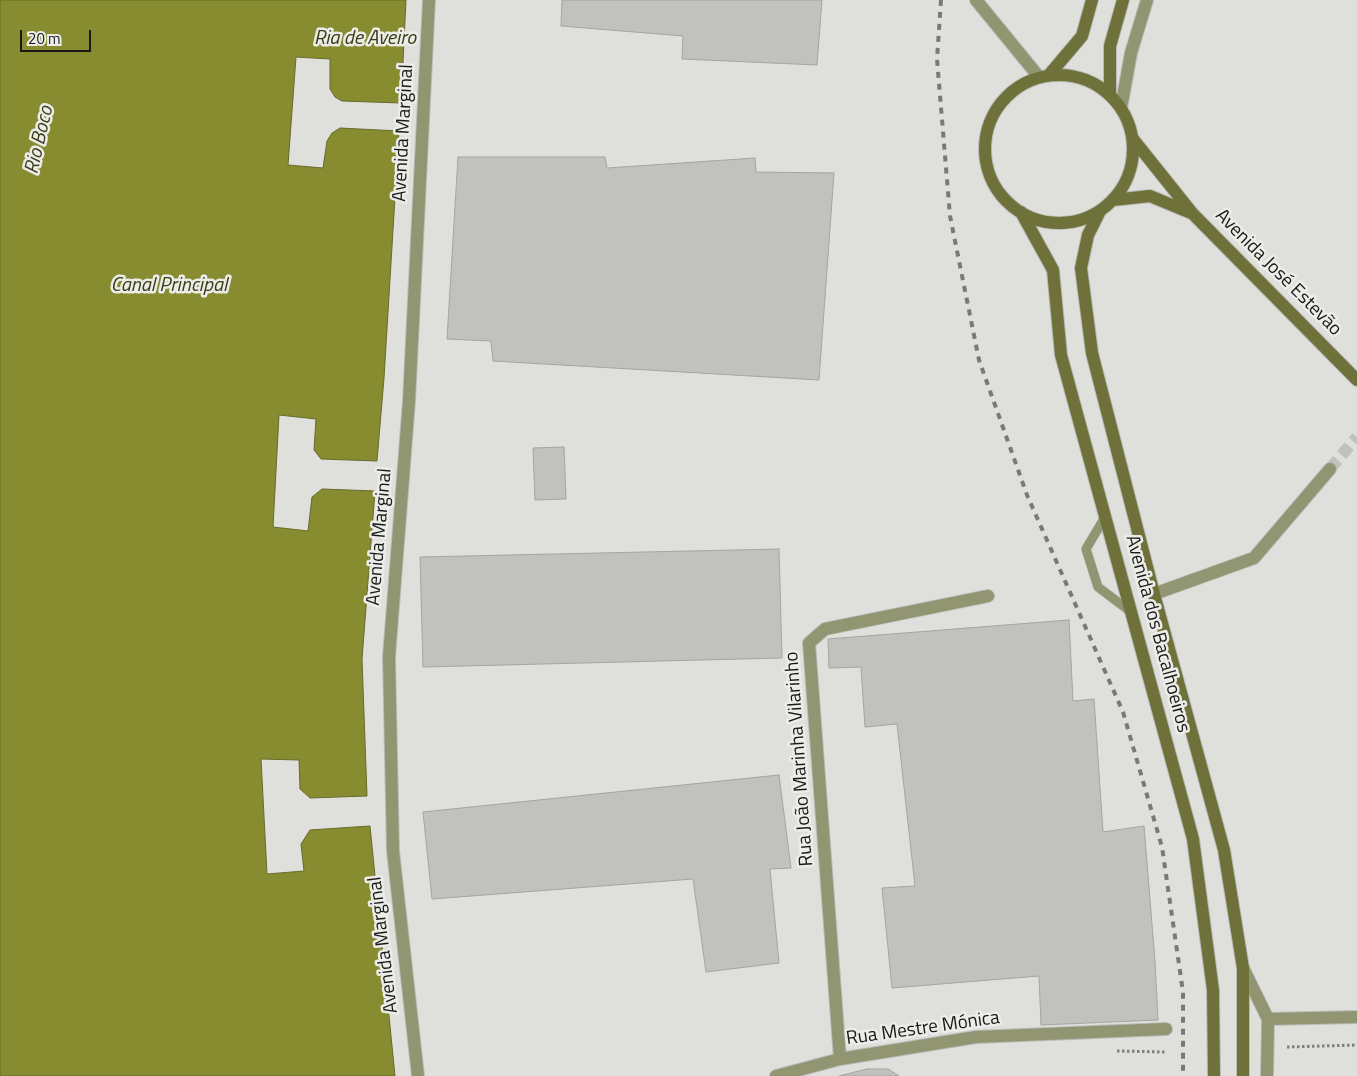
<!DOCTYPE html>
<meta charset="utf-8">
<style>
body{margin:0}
#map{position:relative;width:1357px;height:1076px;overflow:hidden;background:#dfdfdb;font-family:"Titillium Web",sans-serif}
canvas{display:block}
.scale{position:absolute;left:20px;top:30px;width:71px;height:22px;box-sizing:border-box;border:2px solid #191917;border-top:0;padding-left:6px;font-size:15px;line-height:18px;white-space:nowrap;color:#191917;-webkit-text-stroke:4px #ecece8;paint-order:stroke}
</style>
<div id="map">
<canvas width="1357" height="1076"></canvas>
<div class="scale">20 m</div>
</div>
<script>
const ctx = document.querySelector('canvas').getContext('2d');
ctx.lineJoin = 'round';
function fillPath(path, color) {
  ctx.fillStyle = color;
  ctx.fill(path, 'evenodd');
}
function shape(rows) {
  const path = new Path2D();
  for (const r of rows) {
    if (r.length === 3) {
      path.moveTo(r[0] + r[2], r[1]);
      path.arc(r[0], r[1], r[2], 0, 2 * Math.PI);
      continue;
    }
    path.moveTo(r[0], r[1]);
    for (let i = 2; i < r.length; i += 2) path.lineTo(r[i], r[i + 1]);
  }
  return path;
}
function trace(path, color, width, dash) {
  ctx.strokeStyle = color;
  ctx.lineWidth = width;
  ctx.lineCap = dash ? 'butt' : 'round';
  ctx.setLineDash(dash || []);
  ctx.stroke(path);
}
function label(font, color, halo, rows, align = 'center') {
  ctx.font = font + ' "Titillium Web",sans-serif';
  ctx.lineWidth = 5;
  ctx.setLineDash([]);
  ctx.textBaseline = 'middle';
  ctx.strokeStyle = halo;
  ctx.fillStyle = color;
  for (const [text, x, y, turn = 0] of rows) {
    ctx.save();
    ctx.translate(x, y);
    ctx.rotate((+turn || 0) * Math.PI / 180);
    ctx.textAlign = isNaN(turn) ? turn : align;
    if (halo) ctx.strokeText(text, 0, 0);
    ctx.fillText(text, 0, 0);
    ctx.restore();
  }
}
const water = shape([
 [0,0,406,0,401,103,342,101,335,97,330,89,330,59,296,57,288,165,323,168,327,141,332,133,340,128,399,131,384,378,377,461,321,459,314,450,316,419,279,415,273,527,308,531,312,497,322,489,375,491,362,659,367,796,310,798,300,789,299,760,261,759,267,874,304,871,301,844,310,830,370,826,395,1076,0,1076,0,0]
]);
fillPath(water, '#888c31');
trace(water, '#676a29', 1);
const building = shape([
 [562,0,822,0,817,65,682,59,683,36,561,26,562,0],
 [458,157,605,157,607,168,755,158,756,172,834,173,819,380,493,361,491,341,447,339,458,157],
 [564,447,566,499,535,500,533,448,564,447],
 [779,549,782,658,423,667,420,557,779,549],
 [1069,620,1073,701,1094,699,1103,832,1144,826,1155,961,1158,1020,1041,1025,1039,976,892,988,882,888,915,886,897,724,865,727,861,667,829,668,828,639,1069,620],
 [779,775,791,868,770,869,779,963,706,972,693,879,432,899,423,812,779,775],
 [867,1069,888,1069,899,1076,839,1076,867,1069]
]);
fillPath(building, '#c1c1bd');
trace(building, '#a4a4a0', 1);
trace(shape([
 [1330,469,1357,437]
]), '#c1c1be', 12, [12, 6]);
const lane = shape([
 [1105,517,1086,549,1098,587,1131,612]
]);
const street = shape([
 [976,0,1039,77],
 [1121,108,1131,53,1147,0],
 [1154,594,1254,558,1330,469],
 [1243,968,1268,1019,1267,1076],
 [1268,1019,1357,1017],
 [840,1059,809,643,825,629,988,596],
 [418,1076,393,851,389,657,409,401,429,0],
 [776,1076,840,1059,976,1037,1166,1029]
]);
const secondary = shape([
 [1059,149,74],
 [1049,75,1082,36,1092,0],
 [1110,95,1110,46,1123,0],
 [1133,139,1193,214,1357,380],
 [1113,200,1150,196,1191,213],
 [1100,211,1088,235,1081,268,1092,353,1154,594,1224,850,1243,968,1243,1076],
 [1021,212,1053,270,1061,355,1193,839,1213,990,1214,1076]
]);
trace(lane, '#bbbbb8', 10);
trace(street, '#bbbbb8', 14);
trace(secondary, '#bbbbb8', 14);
trace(shape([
 [1287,1047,1357,1045],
 [1117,1051,1165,1052]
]), '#7f7f7c', 3, [2.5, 2.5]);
trace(lane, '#929571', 9);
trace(street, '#929571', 12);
trace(secondary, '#6e713a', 12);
trace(shape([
 [941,0,937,59,950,216,979,360,1027,495,1123,712,1162,847,1183,992,1183,1076]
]), '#797976', 4, [6, 6]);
label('19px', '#191917', '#ecece8', [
 ["Avenida Marginal",404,133,-87],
 ["Avenida José Estevão",1278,273,45],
 ["Avenida Marginal",380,537,-85],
 ["Avenida dos Bacalhoeiros",1157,634,75],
 ["Rua João Marinha Vilarinho",800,759,-94],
 ["Avenida Marginal",384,945,-97],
 ["Rua Mestre Mónica",923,1029,-8]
]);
label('italic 20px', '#3a3c16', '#ecece8', [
 ["Ria de Aveiro",365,39],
 ["Rio Boco",40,140,-77],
 ["Canal Principal",169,286]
]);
</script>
